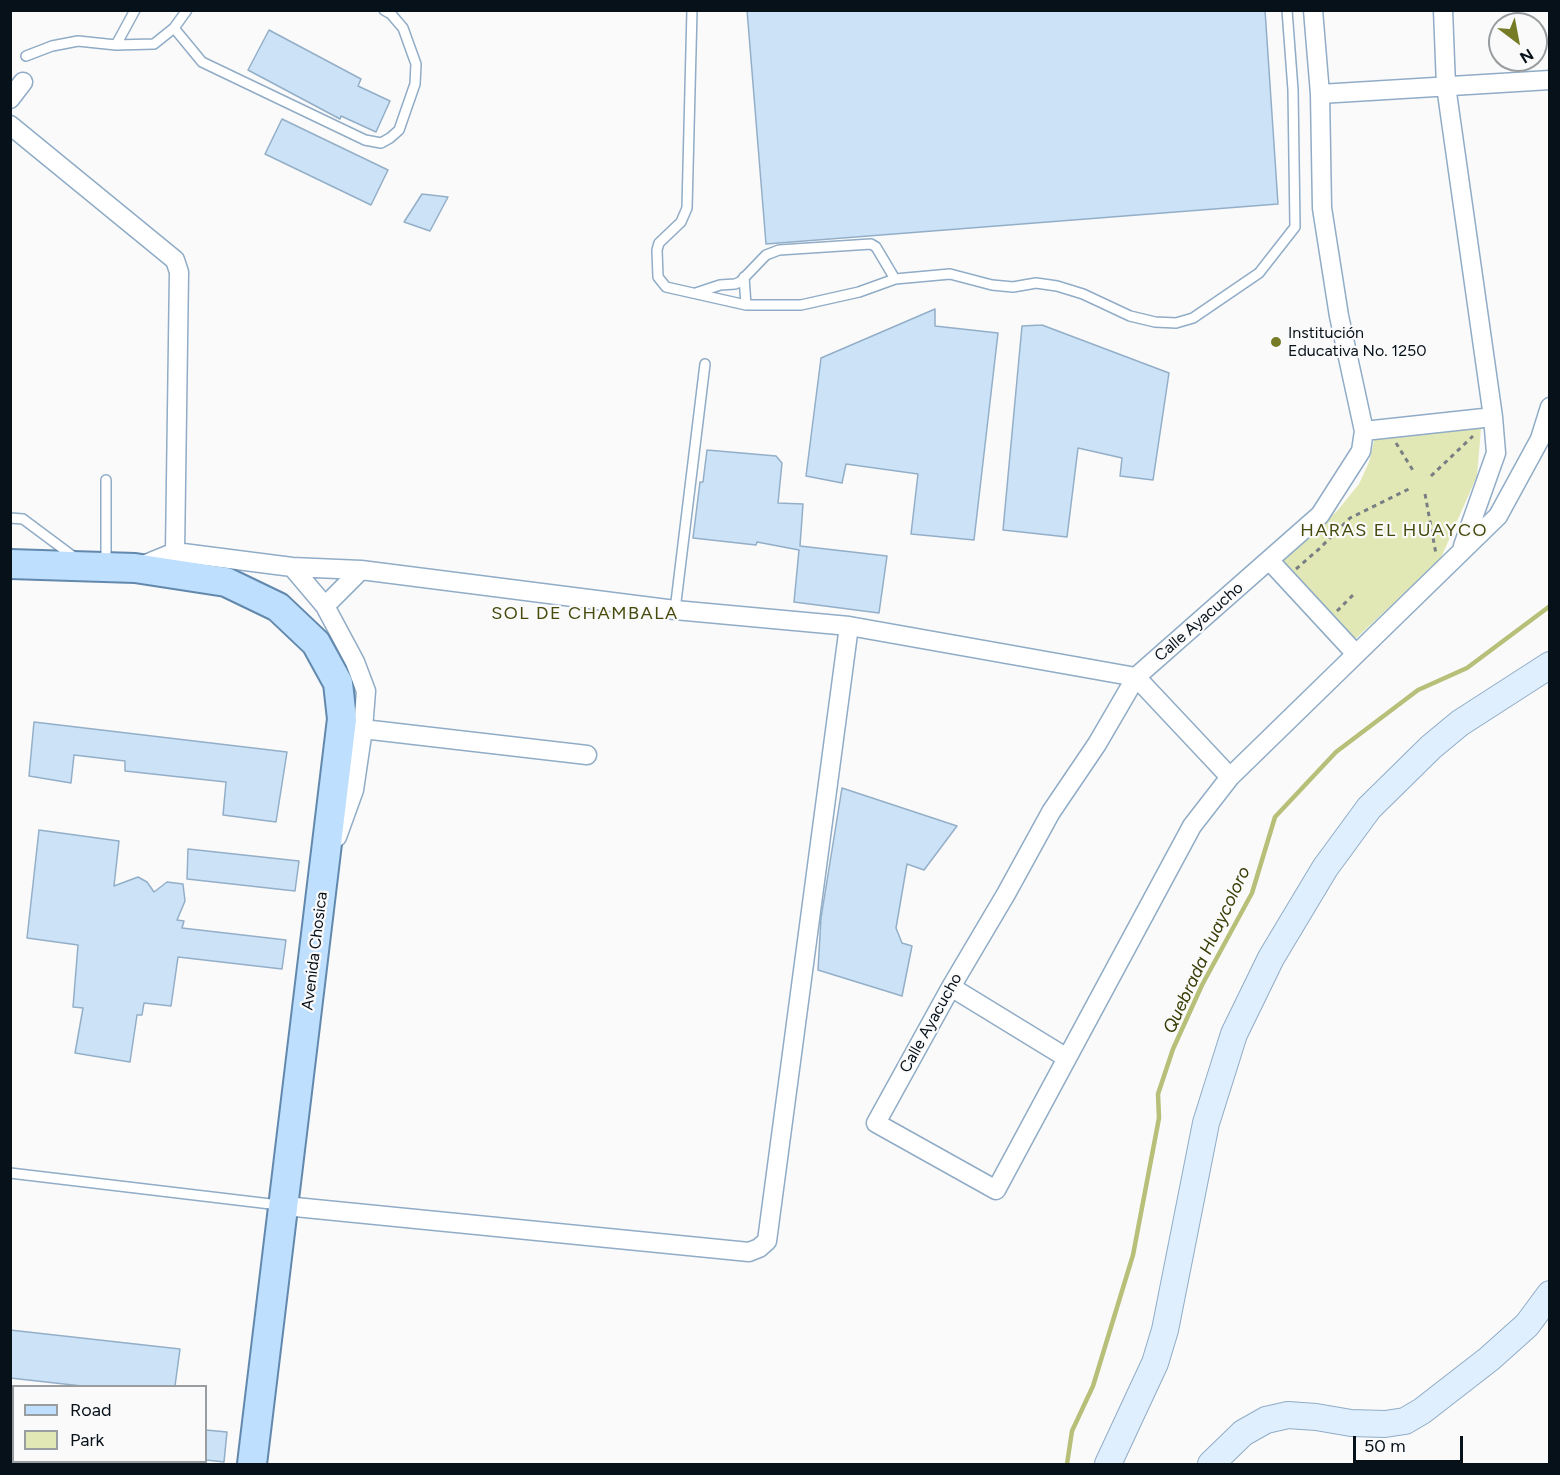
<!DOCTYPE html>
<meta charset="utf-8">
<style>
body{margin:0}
#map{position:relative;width:1560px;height:1475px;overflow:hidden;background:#fafafa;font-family:Figtree,sans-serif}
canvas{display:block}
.frame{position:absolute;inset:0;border:12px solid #07111a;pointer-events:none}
.legend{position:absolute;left:12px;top:1385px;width:195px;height:78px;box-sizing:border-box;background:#fafafa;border:2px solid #999da0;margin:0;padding:8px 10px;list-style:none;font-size:18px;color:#07111a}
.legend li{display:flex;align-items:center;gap:12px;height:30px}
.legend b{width:30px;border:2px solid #999da0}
.north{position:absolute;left:1488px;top:12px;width:60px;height:60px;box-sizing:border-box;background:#fafafa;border:2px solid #999da0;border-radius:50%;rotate:148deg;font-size:16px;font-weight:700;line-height:24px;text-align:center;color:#07111a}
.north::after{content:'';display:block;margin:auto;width:21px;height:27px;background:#767c26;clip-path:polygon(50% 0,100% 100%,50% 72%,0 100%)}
.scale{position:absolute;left:1353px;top:1436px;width:110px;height:27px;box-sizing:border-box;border:3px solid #07111a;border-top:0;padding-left:8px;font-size:18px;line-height:21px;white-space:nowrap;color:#07111a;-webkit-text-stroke:4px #fafafa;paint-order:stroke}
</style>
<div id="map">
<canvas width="1560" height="1475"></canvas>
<div class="frame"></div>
<ul class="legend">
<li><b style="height:8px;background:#bedffd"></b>Road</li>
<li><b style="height:16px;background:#e2e8b5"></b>Park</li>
</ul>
<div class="north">N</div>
<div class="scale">50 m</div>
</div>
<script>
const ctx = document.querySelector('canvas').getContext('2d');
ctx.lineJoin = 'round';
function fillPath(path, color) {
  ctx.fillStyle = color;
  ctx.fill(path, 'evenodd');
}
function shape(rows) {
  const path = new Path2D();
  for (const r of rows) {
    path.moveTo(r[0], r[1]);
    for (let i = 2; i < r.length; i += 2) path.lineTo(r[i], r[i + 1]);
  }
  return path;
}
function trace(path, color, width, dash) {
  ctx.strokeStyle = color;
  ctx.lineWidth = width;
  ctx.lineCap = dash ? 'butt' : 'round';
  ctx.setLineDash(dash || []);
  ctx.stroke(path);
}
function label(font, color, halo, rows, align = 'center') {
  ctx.font = font + ' Figtree,sans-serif';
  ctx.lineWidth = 4.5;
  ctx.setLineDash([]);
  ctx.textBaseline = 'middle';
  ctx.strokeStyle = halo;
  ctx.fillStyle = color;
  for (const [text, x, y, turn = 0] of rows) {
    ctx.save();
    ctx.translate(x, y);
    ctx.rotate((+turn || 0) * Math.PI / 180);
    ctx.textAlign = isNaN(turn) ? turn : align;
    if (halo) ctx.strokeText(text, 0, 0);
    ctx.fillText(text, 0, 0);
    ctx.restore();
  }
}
fillPath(shape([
 [1481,428,1477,476,1440,560,1352,642,1278,565,1337,511,1359,484,1369,462,1375,437]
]), '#e2e8b5');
trace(shape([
 [1067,1464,1072,1431,1093,1386,1133,1255,1159,1118,1158,1094,1173,1049,1202,985,1252,893,1275,817,1336,752,1418,690,1467,668,1550,606]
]), '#b8bf79', 4.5);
const building = shape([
 [747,10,1265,10,1278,204,766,244,747,10],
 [269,30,361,79,358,86,390,101,376,132,341,116,340,119,248,70,269,30],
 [282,119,388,170,371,205,265,154,282,119],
 [422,194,448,197,430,231,404,222,422,194],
 [935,309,935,326,998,333,974,540,911,534,918,474,846,464,842,483,806,476,821,358,935,309],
 [1042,325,1169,373,1153,480,1120,476,1122,458,1078,448,1067,537,1003,530,1022,326,1042,325],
 [707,450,776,456,782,463,778,503,803,504,800,546,887,556,879,613,794,602,799,550,757,542,756,545,693,538,700,482,703,482,707,450],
 [34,722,287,752,276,822,223,815,226,782,125,771,125,761,74,755,71,783,29,776,34,722],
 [842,788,957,826,924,870,907,864,896,928,902,943,912,946,902,996,818,970,821,918,842,788],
 [39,830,119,841,114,886,138,877,147,882,154,892,167,882,183,884,185,901,177,920,184,921,182,928,286,940,282,969,178,957,171,1006,144,1003,142,1015,137,1015,130,1062,75,1053,83,1008,73,1007,78,945,27,938,39,830],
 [188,849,299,861,295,891,187,879,188,849],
 [10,1330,180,1349,175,1386,82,1386,10,1378,10,1330],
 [206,1430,227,1432,224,1462,206,1460,206,1430]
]);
fillPath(building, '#cce2f7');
trace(building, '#93afc8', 1.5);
const lane = shape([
 [692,10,687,208,681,222,659,243,657,250,658,277,666,287,746,305,801,305,859,292,895,279,950,274,992,285,1013,287,1036,283,1057,286,1083,294,1130,316,1155,322,1176,323,1193,318,1259,273,1295,227,1293,90,1287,10],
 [174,28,202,62,365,140,381,143,390,138,399,130,415,84,416,64,403,28,391,14,384,10],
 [116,45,135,10],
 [26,56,52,46,78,41,116,45,154,44,174,28,187,10],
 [744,277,746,305],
 [696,293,720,285,735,284,740,282,766,255,779,250,871,244,876,247,895,279],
 [10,518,23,519,74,557],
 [106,565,106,480],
 [675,610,705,364],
 [10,1173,279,1205]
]);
const street = shape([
 [1313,10,1320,94,1322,208,1339,316,1364,431,1361,451,1320,515,1136,677,1097,744,1051,812,1006,894,951,987,876,1123,996,1190,1192,826,1230,777,1498,516,1540,439,1550,407],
 [1443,10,1446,86,1493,417,1496,453,1463,546],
 [1320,94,1550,80],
 [10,99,23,82],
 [10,125,175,260,179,272,175,552],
 [1364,431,1493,417],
 [1269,560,1356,654],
 [141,566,175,552,292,567,361,570,675,610,849,626,1136,677,1230,777],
 [292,567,325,606,355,662,366,691,363,729,354,790,337,837],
 [325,606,361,570],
 [363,729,587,755],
 [951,987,1067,1058],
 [285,1206,749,1252,759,1248,767,1241,849,626]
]);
const secondary = shape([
 [1108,1464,1155,1363,1165,1330,1206,1123,1234,1034,1271,958,1325,868,1369,808,1431,747,1460,723,1550,665],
 [1211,1464,1243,1433,1266,1420,1288,1415,1316,1417,1351,1423,1385,1424,1405,1421,1422,1411,1489,1359,1527,1325,1550,1294]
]);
const primary = shape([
 [10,564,135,568,226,582,278,607,316,643,338,683,342,719,252,1464]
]);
trace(lane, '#90acc6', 12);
trace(street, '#90acc6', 21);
trace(secondary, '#90acc6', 28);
trace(primary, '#6289ad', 32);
trace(shape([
 [1396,443,1414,472],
 [1431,476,1473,436],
 [1425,494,1436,554],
 [1296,569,1319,549,1350,518,1411,488],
 [1337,611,1355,593]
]), '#797e83', 3, [4.5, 4.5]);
trace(lane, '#fff', 9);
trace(street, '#fff', 18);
trace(secondary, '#dfeffe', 26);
trace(primary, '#bedffd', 28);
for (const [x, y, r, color] of [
 [1276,342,6,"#767c26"]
]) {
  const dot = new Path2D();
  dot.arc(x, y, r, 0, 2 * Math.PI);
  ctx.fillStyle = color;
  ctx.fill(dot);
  trace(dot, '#fafafa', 2);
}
label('16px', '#07111a', '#fafafa', [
 ["Institución",1288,333],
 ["Educativa No. 1250",1288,351]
], 'left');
label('16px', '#07111a', '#fafafa', [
 ["Calle Ayacucho",1199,622,-41],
 ["Avenida Chosica",315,951,-83],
 ["Calle Ayacucho",931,1023,-61]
]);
ctx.letterSpacing = '1.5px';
label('18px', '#45490b', '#fafafa', [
 ["HARAS EL HUAYCO",1394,531],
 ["SOL DE CHAMBALA",585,614]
]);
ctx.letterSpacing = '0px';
label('italic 18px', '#3a3d05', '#fafafa', [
 ["Quebrada Huaycoloro",1207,950,-65]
]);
</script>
